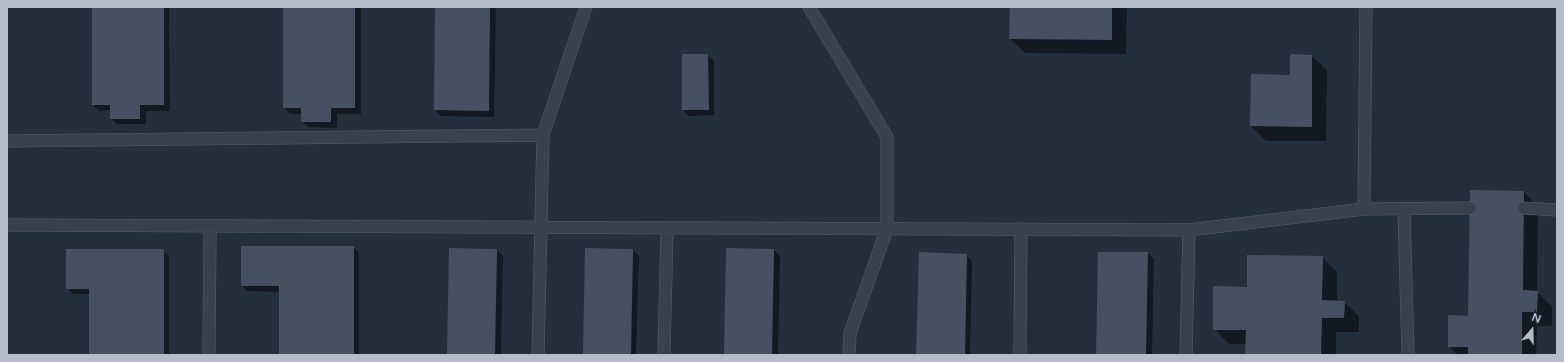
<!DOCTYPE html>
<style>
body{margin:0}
#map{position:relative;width:1564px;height:362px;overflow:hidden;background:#242f3e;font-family:"Varela Round",sans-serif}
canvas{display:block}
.frame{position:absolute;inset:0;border:8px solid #b4bcc9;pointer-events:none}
.north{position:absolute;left:1512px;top:310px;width:40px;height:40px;-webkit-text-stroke:3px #1d2633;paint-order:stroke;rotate:20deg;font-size:11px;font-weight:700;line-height:16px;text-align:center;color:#b4bcc9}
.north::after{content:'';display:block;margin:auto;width:14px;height:18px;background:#b4bcc9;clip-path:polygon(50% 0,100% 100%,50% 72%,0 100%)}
</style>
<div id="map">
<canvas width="1564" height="362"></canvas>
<div class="frame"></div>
<div class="north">N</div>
</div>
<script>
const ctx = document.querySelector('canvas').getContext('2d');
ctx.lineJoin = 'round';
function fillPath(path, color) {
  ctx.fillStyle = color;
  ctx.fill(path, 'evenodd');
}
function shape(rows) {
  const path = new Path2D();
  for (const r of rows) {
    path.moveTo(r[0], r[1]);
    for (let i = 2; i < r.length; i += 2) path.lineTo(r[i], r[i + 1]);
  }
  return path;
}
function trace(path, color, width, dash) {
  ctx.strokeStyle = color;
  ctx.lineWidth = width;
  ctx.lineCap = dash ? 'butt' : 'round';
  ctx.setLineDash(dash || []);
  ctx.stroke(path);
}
fillPath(shape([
 [93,7,169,7,170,111,146,111,146,124,117,124,111,119,111,110,99,111,93,105],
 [284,7,361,7,361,114,337,114,337,128,308,127,302,122,302,114,290,114,284,108],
 [436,7,496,7,494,117,441,116,435,110],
 [1011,7,1124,7,1127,10,1126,54,1025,53,1010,39],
 [708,55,714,61,714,115,689,116,683,110],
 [1312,56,1327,70,1326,141,1266,141,1251,126,1291,76],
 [1524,192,1538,207,1537,292,1552,306,1552,326,1537,326,1536,355,1457,355,1449,346,1469,317],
 [353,247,359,253,359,355,280,355,280,292,248,291,242,286],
 [163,250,169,256,169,355,90,355,90,294,73,294,67,288],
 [497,250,503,256,501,355,448,355],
 [633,250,639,256,636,355,584,355],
 [774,250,780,256,778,355,725,355],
 [1148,253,1154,259,1152,355,1097,355],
 [966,255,972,261,970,355,917,355],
 [1322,257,1337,272,1337,301,1344,302,1359,316,1359,332,1336,332,1336,355,1246,355,1246,344,1229,344,1214,329,1247,288]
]), '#0007');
fillPath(shape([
 [92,7,164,7,164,105,140,105,140,119,110,119,110,105,92,105],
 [283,7,355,7,355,108,331,108,331,122,301,122,301,108,283,108],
 [435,7,490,7,489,111,434,110],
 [1010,7,1112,7,1112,40,1009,39],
 [682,54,708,54,709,110,682,110],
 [1290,54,1312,55,1312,127,1250,126,1251,74,1290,75],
 [1470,190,1524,191,1523,290,1538,291,1537,312,1522,312,1522,355,1468,355,1468,347,1448,347,1448,315,1468,316],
 [241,246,354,246,354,355,279,355,279,286,241,286],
 [449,248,497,249,495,355,447,355],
 [585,248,633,249,631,355,583,355],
 [726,248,774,249,772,355,724,355],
 [66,249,164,249,164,355,89,355,89,289,66,289],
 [919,252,967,254,965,355,916,355],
 [1098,252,1148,252,1146,355,1096,355],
 [1247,255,1323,256,1322,300,1345,301,1344,318,1322,318,1321,355,1245,355,1246,330,1213,330,1213,286,1247,287]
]), '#455162');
const service = shape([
 [809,7,887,137,887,229,850,333,849,355],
 [7,141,543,135],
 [1524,208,1557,210],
 [1364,209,1366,7],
 [1404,209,1408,355],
 [7,225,1189,230,1364,209,1470,208],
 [209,355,210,226],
 [538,355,543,135,586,7],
 [664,355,667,228],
 [1020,355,1021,229],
 [1186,355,1189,230]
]);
trace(service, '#565f6c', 13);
trace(service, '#38414e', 12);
</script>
